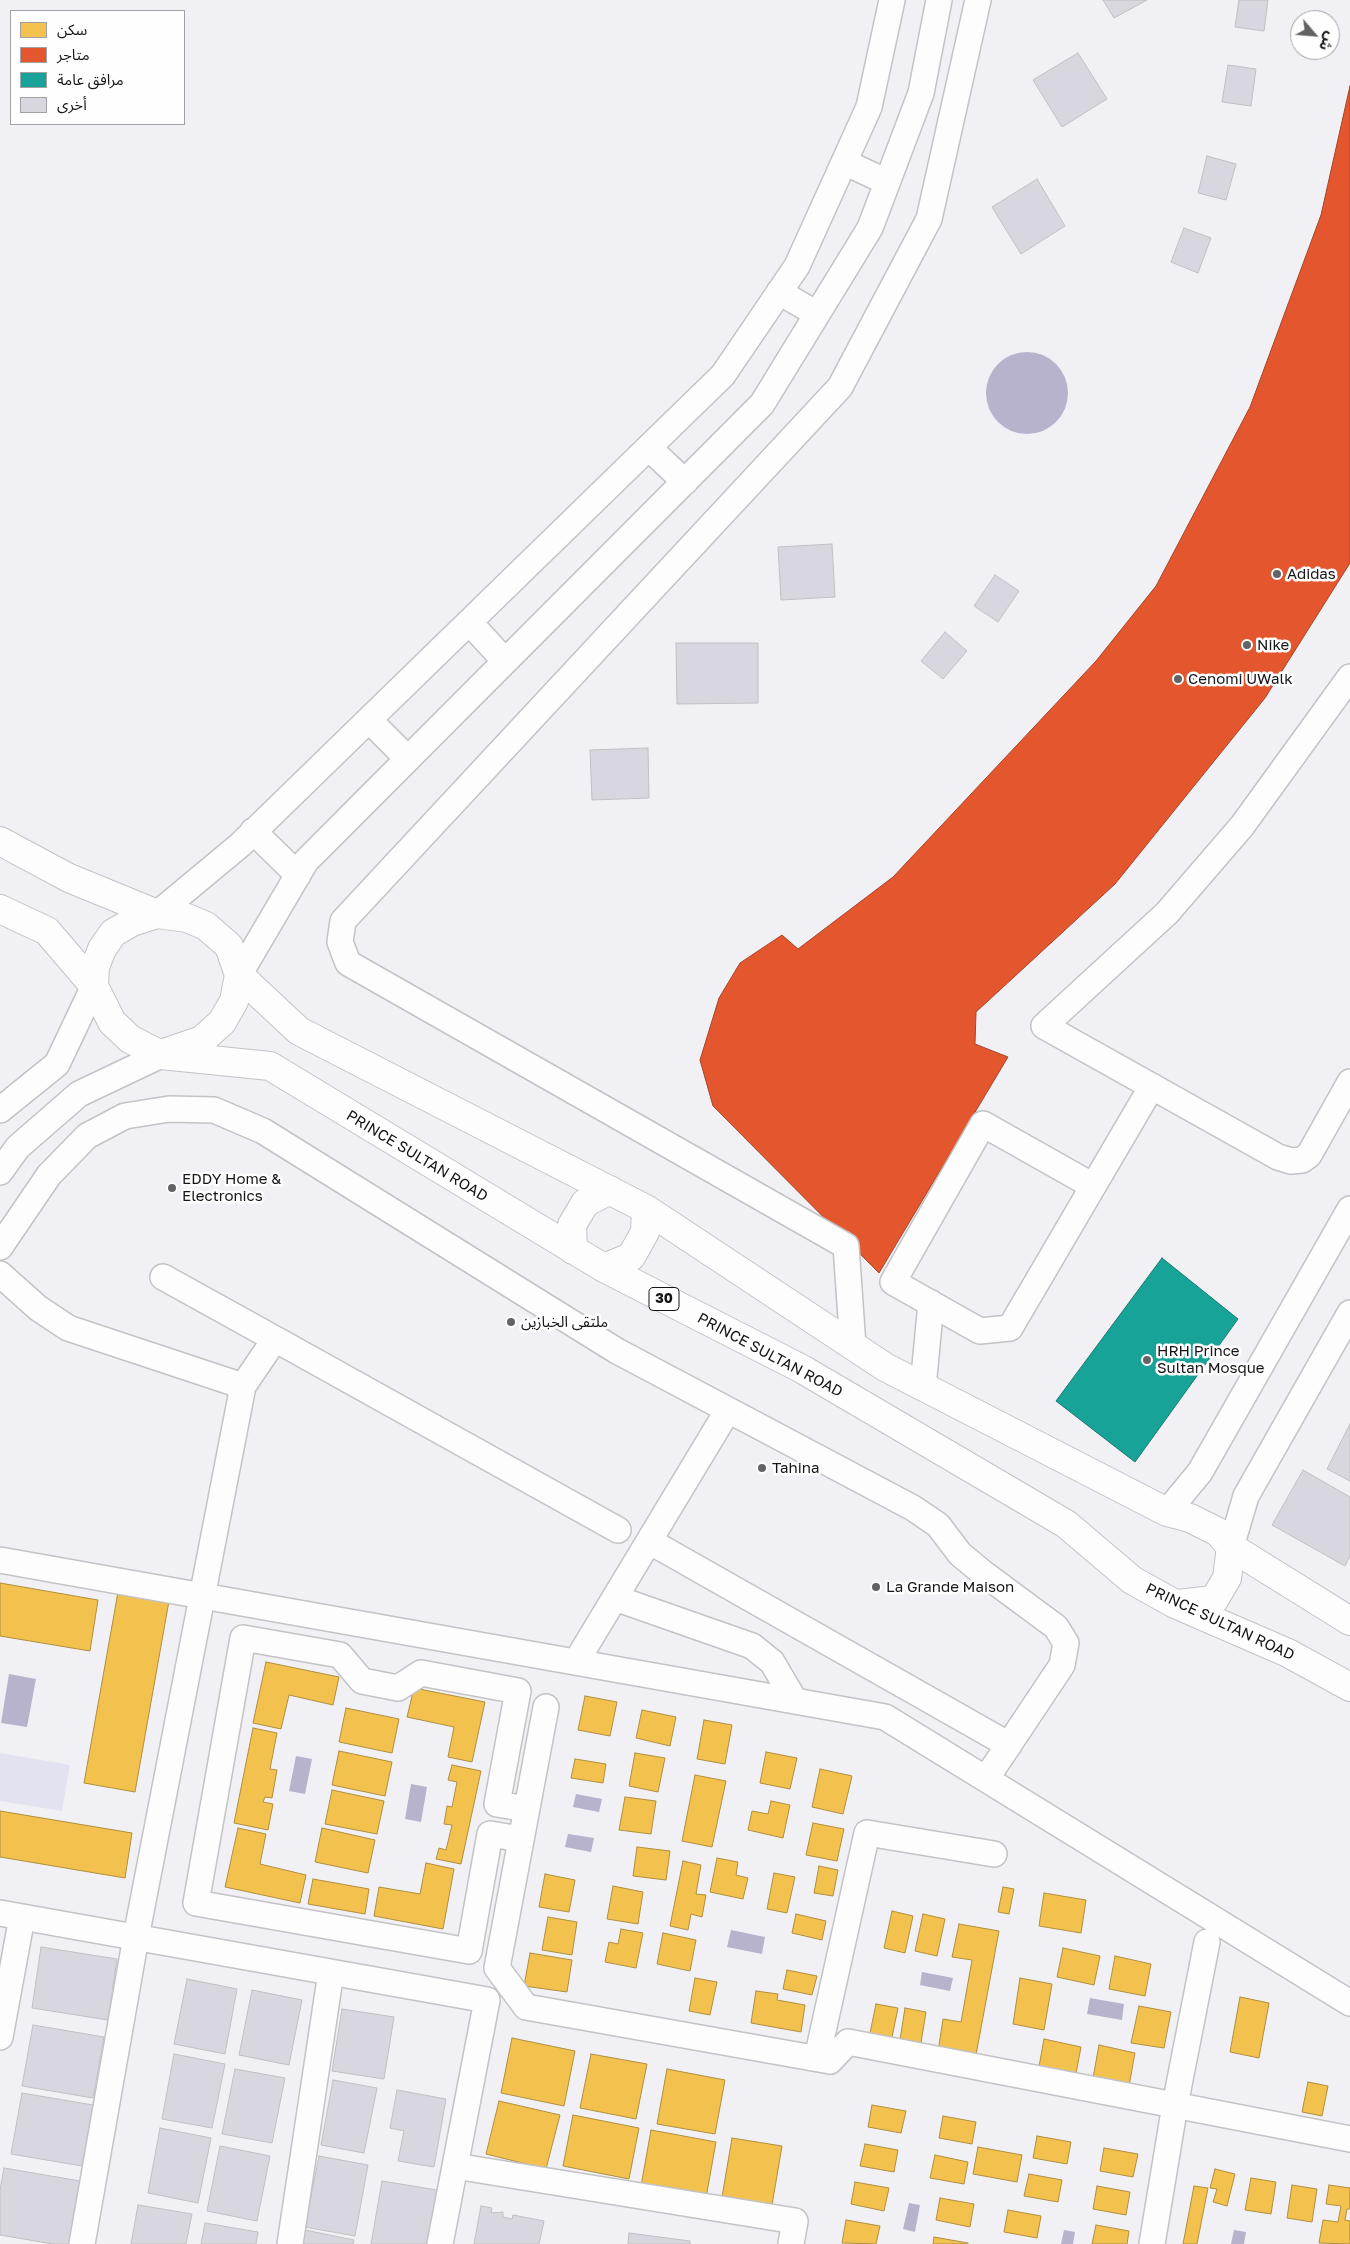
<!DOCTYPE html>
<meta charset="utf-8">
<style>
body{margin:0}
#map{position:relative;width:1350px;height:2244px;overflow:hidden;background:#f1f1f5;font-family:"Golos Text","Noto Sans Arabic",sans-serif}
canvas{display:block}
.legend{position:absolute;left:10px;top:10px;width:175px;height:115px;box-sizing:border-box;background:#fefeff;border:1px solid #a1a1a3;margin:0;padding:6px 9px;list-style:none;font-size:15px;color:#161618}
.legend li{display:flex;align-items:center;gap:10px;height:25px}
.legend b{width:25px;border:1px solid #a1a1a3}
.north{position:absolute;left:1290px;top:10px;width:50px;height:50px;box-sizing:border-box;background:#fefeff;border:1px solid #a1a1a3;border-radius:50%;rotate:117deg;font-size:14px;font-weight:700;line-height:20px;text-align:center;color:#161618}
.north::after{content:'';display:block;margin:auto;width:18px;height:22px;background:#636365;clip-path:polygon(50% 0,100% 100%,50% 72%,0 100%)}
</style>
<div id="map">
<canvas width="1350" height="2244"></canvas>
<ul class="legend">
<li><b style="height:14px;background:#f2c14e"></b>سكن</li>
<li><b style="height:14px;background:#e4572e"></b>متاجر</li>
<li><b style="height:14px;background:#17a398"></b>مرافق عامة</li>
<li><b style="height:14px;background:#d8d7df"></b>أخرى</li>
</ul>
<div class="north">ش</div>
</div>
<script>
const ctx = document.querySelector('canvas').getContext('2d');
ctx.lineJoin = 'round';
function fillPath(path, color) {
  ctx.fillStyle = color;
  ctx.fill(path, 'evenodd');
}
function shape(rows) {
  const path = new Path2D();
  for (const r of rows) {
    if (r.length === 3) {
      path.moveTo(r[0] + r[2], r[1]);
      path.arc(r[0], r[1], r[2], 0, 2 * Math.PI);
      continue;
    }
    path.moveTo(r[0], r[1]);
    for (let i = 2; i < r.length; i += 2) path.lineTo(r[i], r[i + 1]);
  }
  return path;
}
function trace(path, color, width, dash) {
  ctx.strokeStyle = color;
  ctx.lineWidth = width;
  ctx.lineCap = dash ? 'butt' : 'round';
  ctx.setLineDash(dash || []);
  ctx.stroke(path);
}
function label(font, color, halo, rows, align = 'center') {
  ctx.font = font + ' "Golos Text","Noto Sans Arabic",sans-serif';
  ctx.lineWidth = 5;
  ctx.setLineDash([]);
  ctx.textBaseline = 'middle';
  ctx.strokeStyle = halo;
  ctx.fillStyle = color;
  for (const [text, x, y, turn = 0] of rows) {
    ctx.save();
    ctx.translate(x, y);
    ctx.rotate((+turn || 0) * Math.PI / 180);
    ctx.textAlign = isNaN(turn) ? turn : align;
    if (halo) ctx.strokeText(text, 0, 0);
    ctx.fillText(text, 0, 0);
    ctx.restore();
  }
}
fillPath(shape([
 [0,1753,70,1765,62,1811,0,1801]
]), '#e3e2f0');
fillPath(shape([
 [1027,393,41],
 [9,1674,36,1679,27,1727,1,1723],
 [296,1756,312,1759,305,1794,289,1791],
 [411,1784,427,1787,421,1822,405,1819],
 [576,1794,602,1799,599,1812,573,1807],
 [568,1834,594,1838,591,1852,565,1847],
 [731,1930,765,1937,762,1954,727,1947],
 [922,1972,953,1978,950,1991,920,1985],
 [1090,1998,1124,2004,1122,2020,1087,2014],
 [909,2203,920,2205,915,2232,903,2229],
 [1064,2230,1075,2232,1073,2244,1061,2244],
 [1234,2230,1246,2232,1244,2244,1231,2244]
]), '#b7b3cc');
const homes = shape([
 [0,1583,98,1600,90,1651,0,1636,0,1583],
 [118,1592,169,1601,135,1792,84,1783,118,1592],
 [266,1662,339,1677,333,1705,289,1695,281,1729,253,1723,266,1662],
 [414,1688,485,1702,472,1762,448,1757,454,1727,407,1717,414,1688],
 [585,1696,617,1702,610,1736,578,1730,585,1696],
 [346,1708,399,1719,392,1753,339,1742,346,1708],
 [642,1710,676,1717,670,1746,636,1738,642,1710],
 [704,1720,732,1725,725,1764,697,1759,704,1720],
 [253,1728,277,1733,270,1769,277,1770,272,1798,265,1797,263,1802,273,1804,268,1830,234,1823,253,1728],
 [339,1751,392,1762,385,1796,332,1785,339,1751],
 [766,1752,797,1758,790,1789,760,1783,766,1752],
 [635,1753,665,1758,658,1792,629,1786,635,1753],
 [575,1759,606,1764,603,1783,571,1778,575,1759],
 [452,1765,481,1771,461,1864,436,1859,439,1848,446,1850,452,1825,444,1824,447,1806,452,1807,457,1782,448,1780,452,1765],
 [820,1769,852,1776,843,1814,812,1807,820,1769],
 [695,1775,726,1781,712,1847,682,1841,695,1775],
 [332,1790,384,1801,377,1834,325,1824,332,1790],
 [625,1797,656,1801,651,1834,619,1830,625,1797],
 [771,1801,790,1805,783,1838,748,1830,752,1811,768,1814,771,1801],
 [0,1811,132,1833,125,1878,0,1857,0,1811],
 [813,1823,844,1829,837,1861,806,1855,813,1823],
 [238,1828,266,1834,260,1864,306,1875,300,1903,225,1887,238,1828],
 [322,1828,375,1840,368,1873,315,1862,322,1828],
 [637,1847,670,1851,666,1880,633,1876,637,1847],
 [717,1858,738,1862,736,1875,748,1878,743,1899,710,1892,717,1858],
 [683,1861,701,1865,696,1894,706,1895,702,1917,691,1914,688,1930,670,1926,683,1861],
 [426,1863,454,1869,443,1929,374,1916,379,1887,420,1894,426,1863],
 [819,1866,838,1870,833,1896,814,1893,819,1866],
 [774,1873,795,1877,787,1913,767,1909,774,1873],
 [545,1874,575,1880,569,1912,539,1907,545,1874],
 [313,1879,369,1889,365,1914,308,1904,313,1879],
 [613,1886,643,1892,638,1924,607,1919,613,1886],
 [1003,1887,1014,1889,1009,1914,998,1912,1003,1887],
 [1044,1893,1086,1900,1081,1933,1039,1926,1044,1893],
 [892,1911,913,1916,905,1953,884,1948,892,1911],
 [796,1914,826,1921,822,1940,792,1933,796,1914],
 [923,1914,945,1919,937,1956,915,1951,923,1914],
 [548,1917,577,1922,572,1955,542,1950,548,1917],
 [959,1924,999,1931,976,2055,938,2052,943,2019,961,2022,972,1960,952,1957,959,1924],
 [621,1929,643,1933,636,1968,605,1962,609,1942,618,1944,621,1929],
 [663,1933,696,1940,690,1971,657,1964,663,1933],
 [1063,1948,1100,1956,1094,1985,1057,1977,1063,1948],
 [530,1953,572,1960,567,1992,524,1986,530,1953],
 [1115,1956,1151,1964,1145,1996,1109,1989,1115,1956],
 [787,1970,817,1976,812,1995,783,1989,787,1970],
 [695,1978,717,1982,710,2015,689,2011,695,1978],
 [1020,1978,1052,1984,1044,2030,1013,2024,1020,1978],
 [756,1991,778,1994,777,2000,805,2005,801,2032,751,2023,756,1991],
 [1240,1997,1269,2003,1259,2058,1230,2052,1240,1997],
 [876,2004,898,2008,891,2042,869,2038,876,2004],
 [1139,2006,1171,2012,1164,2048,1131,2043,1139,2006],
 [905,2008,926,2012,920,2049,899,2046,905,2008],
 [512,2038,575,2051,564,2106,501,2093,512,2038],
 [1044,2039,1081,2047,1075,2079,1038,2072,1044,2039],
 [1099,2045,1135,2053,1129,2086,1093,2078,1099,2045],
 [591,2054,647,2064,636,2119,580,2108,591,2054],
 [667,2069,725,2080,715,2134,657,2124,667,2069],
 [1308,2082,1328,2086,1322,2116,1302,2112,1308,2082],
 [499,2101,560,2115,546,2169,486,2154,499,2101],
 [872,2105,906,2111,901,2133,868,2127,872,2105],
 [573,2115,639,2128,629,2179,563,2166,573,2115],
 [943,2116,976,2122,972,2144,939,2138,943,2116],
 [651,2130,716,2142,706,2198,641,2186,651,2130],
 [1037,2136,1071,2142,1067,2164,1033,2158,1037,2136],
 [732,2138,782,2146,772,2205,722,2197,732,2138],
 [865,2144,898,2150,894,2172,860,2166,865,2144],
 [978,2147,1022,2155,1017,2182,973,2174,978,2147],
 [1104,2148,1138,2154,1133,2177,1100,2171,1104,2148],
 [935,2155,968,2162,964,2184,930,2178,935,2155],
 [1215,2169,1235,2174,1227,2206,1213,2202,1217,2189,1210,2188,1215,2169],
 [1029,2174,1062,2180,1058,2202,1024,2196,1029,2174],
 [1251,2178,1276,2182,1271,2214,1245,2210,1251,2178],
 [855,2182,889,2188,884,2211,851,2204,855,2182],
 [1292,2185,1317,2189,1312,2222,1287,2218,1292,2185],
 [1329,2185,1350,2188,1350,2209,1347,2209,1345,2220,1350,2221,1350,2244,1319,2243,1323,2220,1338,2222,1341,2206,1326,2204,1329,2185],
 [1097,2186,1130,2192,1126,2215,1093,2209,1097,2186],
 [1194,2186,1208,2188,1197,2244,1183,2244,1194,2186],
 [940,2198,974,2204,970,2227,936,2220,940,2198],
 [1008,2210,1041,2216,1037,2238,1004,2232,1008,2210],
 [846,2220,880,2226,876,2244,842,2243,846,2220],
 [1096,2225,1129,2231,1127,2244,1092,2244,1096,2225],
 [934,2237,968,2243,968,2244,933,2244,934,2237]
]);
fillPath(homes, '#f2c14e');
trace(homes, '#b08e3e', 1);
const shops = shape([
 [1350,86,1350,563,1265,698,1115,884,976,1012,975,1044,1008,1057,879,1273,713,1106,700,1060,719,998,740,963,782,935,798,949,893,877,1096,661,1156,586,1250,407,1321,215,1350,86]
]);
fillPath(shops, '#e4572e');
trace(shops, '#a64427', 1);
const public = shape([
 [1162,1258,1238,1319,1135,1462,1056,1401,1162,1258]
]);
fillPath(public, '#17a398');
trace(public, '#177972', 1);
const building = shape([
 [1103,0,1147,0,1114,18,1103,0],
 [1239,0,1268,0,1264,31,1235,27,1239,0],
 [1078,53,1107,99,1062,127,1033,80,1078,53],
 [1228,65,1256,69,1251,106,1222,102,1228,65],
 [1207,156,1236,164,1226,200,1198,193,1207,156],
 [1037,179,1065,226,1021,254,992,207,1037,179],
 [1184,228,1211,238,1198,273,1171,262,1184,228],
 [832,544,835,597,781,600,778,547,832,544],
 [995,575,1019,591,998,622,974,606,995,575],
 [945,632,967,651,943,679,921,661,945,632],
 [676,643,758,643,758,703,677,704,676,643],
 [648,748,649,798,592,800,590,750,648,748],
 [1350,1424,1350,1481,1327,1469,1350,1424],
 [1303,1470,1350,1497,1350,1556,1345,1566,1272,1525,1303,1470],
 [41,1947,117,1959,108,2020,32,2008,41,1947],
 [187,1979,237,1989,225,2054,174,2044,187,1979],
 [252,1990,302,2000,289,2065,239,2055,252,1990],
 [342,2009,394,2017,384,2079,332,2071,342,2009],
 [33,2025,104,2037,93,2098,22,2086,33,2025],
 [174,2054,225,2064,212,2128,162,2119,174,2054],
 [235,2069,285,2078,272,2143,222,2134,235,2069],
 [333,2080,377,2088,364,2153,321,2145,333,2080],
 [397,2090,446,2099,434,2167,398,2161,404,2131,390,2128,397,2090],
 [22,2093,93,2105,82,2166,11,2154,22,2093],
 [160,2128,211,2138,198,2203,148,2193,160,2128],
 [220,2146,270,2156,257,2221,207,2211,220,2146],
 [319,2156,368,2165,355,2236,305,2227,319,2156],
 [4,2168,80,2181,69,2244,53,2244,0,2235,0,2190,4,2168],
 [382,2181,437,2190,427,2244,371,2244,382,2181],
 [138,2205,192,2214,186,2244,131,2244,138,2205],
 [481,2206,492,2208,491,2213,503,2212,503,2217,512,2219,513,2215,544,2221,539,2244,474,2244,481,2206],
 [205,2223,258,2232,256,2244,201,2244,205,2223],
 [305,2230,354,2240,353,2244,303,2244,305,2230],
 [629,2233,690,2241,690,2244,628,2244,629,2233]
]);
fillPath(building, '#d8d7df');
trace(building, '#c0c0c3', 1);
const minor = shape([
 [844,162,887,182],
 [779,292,817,314],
 [649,448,685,482],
 [469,622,505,661],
 [1350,677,1242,826,1167,913,1044,1026,1278,1157,1291,1161,1302,1160,1309,1155,1350,1082],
 [369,720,408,759],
 [253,831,298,875],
 [157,914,240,845,723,375,797,266,869,107,892,0],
 [239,975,306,861,762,404,870,228,921,93,939,0],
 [0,1110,57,1064,94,986],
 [0,1172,18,1147,79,1094,161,1055],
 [1093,1186,983,1124,893,1282,980,1331,1010,1328,1152,1086],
 [0,1247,49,1175,87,1136,125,1116,169,1109,214,1110,263,1131,617,1351,913,1508,938,1525,960,1554,983,1573,1056,1627,1066,1643,1062,1665,986,1779],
 [0,1274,38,1308,68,1328,243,1386],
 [163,1277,275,1339],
 [853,1346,846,1246,348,963,340,942,343,921,840,387,929,219,978,0],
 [923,1387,931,1303],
 [1167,1512,1200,1472,1350,1209],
 [649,1541,1009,1745],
 [1231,1547,1246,1496,1350,1313],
 [0,1560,885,1717,1350,2003],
 [615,1598,752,1646,772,1662,795,1701],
 [576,1662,728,1410],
 [546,1707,497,1968,526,2007,830,2061,848,2042,1350,2139],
 [521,1839,490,1834,469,1951,196,1903,243,1638,340,1655,362,1681,398,1688,421,1673,518,1691,497,1804,527,1809],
 [0,1913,487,2000,440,2244],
 [0,2037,22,1917],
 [817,2058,867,1833,994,1854],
 [455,2166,795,2221,791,2244],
 [82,2244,136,1937,243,1386,275,1339,618,1530],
 [290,2244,331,1972],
 [1152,2244,1175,2105,1207,1942]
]);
const major = shape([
 [0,841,69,878,157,914,187,918,206,926,229,946,239,975,299,1031,646,1209,885,1367,1167,1512,1190,1518,1218,1532,1231,1547,1350,1621],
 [0,909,47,931,94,986,112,1022,130,1039,161,1055,270,1066,604,1268,802,1369,1066,1524,1132,1580,1175,1604,1288,1653,1350,1687],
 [94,986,95,967,102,949,113,933,132,922,157,914],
 [167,1052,202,1040,222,1022,234,1001,239,975],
 [573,1250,572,1225,585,1203,610,1190],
 [604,1268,631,1257,645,1232,646,1209],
 [1177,1604,1214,1600,1227,1578,1231,1547]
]);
trace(minor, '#c3c3c6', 28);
trace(major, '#c3c3c6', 30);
trace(minor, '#fdfdfe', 25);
trace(major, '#fdfdfe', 28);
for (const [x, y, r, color] of [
 [1277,574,5,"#636365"],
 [1247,645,5,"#636365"],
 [1178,679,5,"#636365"],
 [172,1188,5,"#636365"],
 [511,1322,5,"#636365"],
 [1147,1360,5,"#636365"],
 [762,1468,5,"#636365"],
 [876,1587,5,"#636365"]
]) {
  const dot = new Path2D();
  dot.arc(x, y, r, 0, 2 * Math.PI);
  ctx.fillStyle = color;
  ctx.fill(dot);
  trace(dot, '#fefeff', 2);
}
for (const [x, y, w] of [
 [664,1299,30]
]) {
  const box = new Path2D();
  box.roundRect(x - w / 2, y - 11.5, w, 23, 4);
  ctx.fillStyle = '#fefeff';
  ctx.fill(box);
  trace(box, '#161618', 1);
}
label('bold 14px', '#161618', null, [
 ["30",664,1299]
]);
label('15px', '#161618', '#fefeff', [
 ["Adidas",1287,574],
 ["Nike",1257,645],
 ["Cenomi UWalk",1188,679],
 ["EDDY Home &",182,1179],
 ["Electronics",182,1196],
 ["ملتقى الخبازين",521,1322],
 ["HRH Prince",1157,1351],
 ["Sultan Mosque",1157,1368],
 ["Tahina",772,1468],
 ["La Grande Maison",886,1587]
], 'left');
label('15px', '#161618', '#fefeff', [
 ["PRINCE SULTAN ROAD",417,1156,31],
 ["PRINCE SULTAN ROAD",770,1355,28],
 ["PRINCE SULTAN ROAD",1220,1622,25]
]);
</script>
